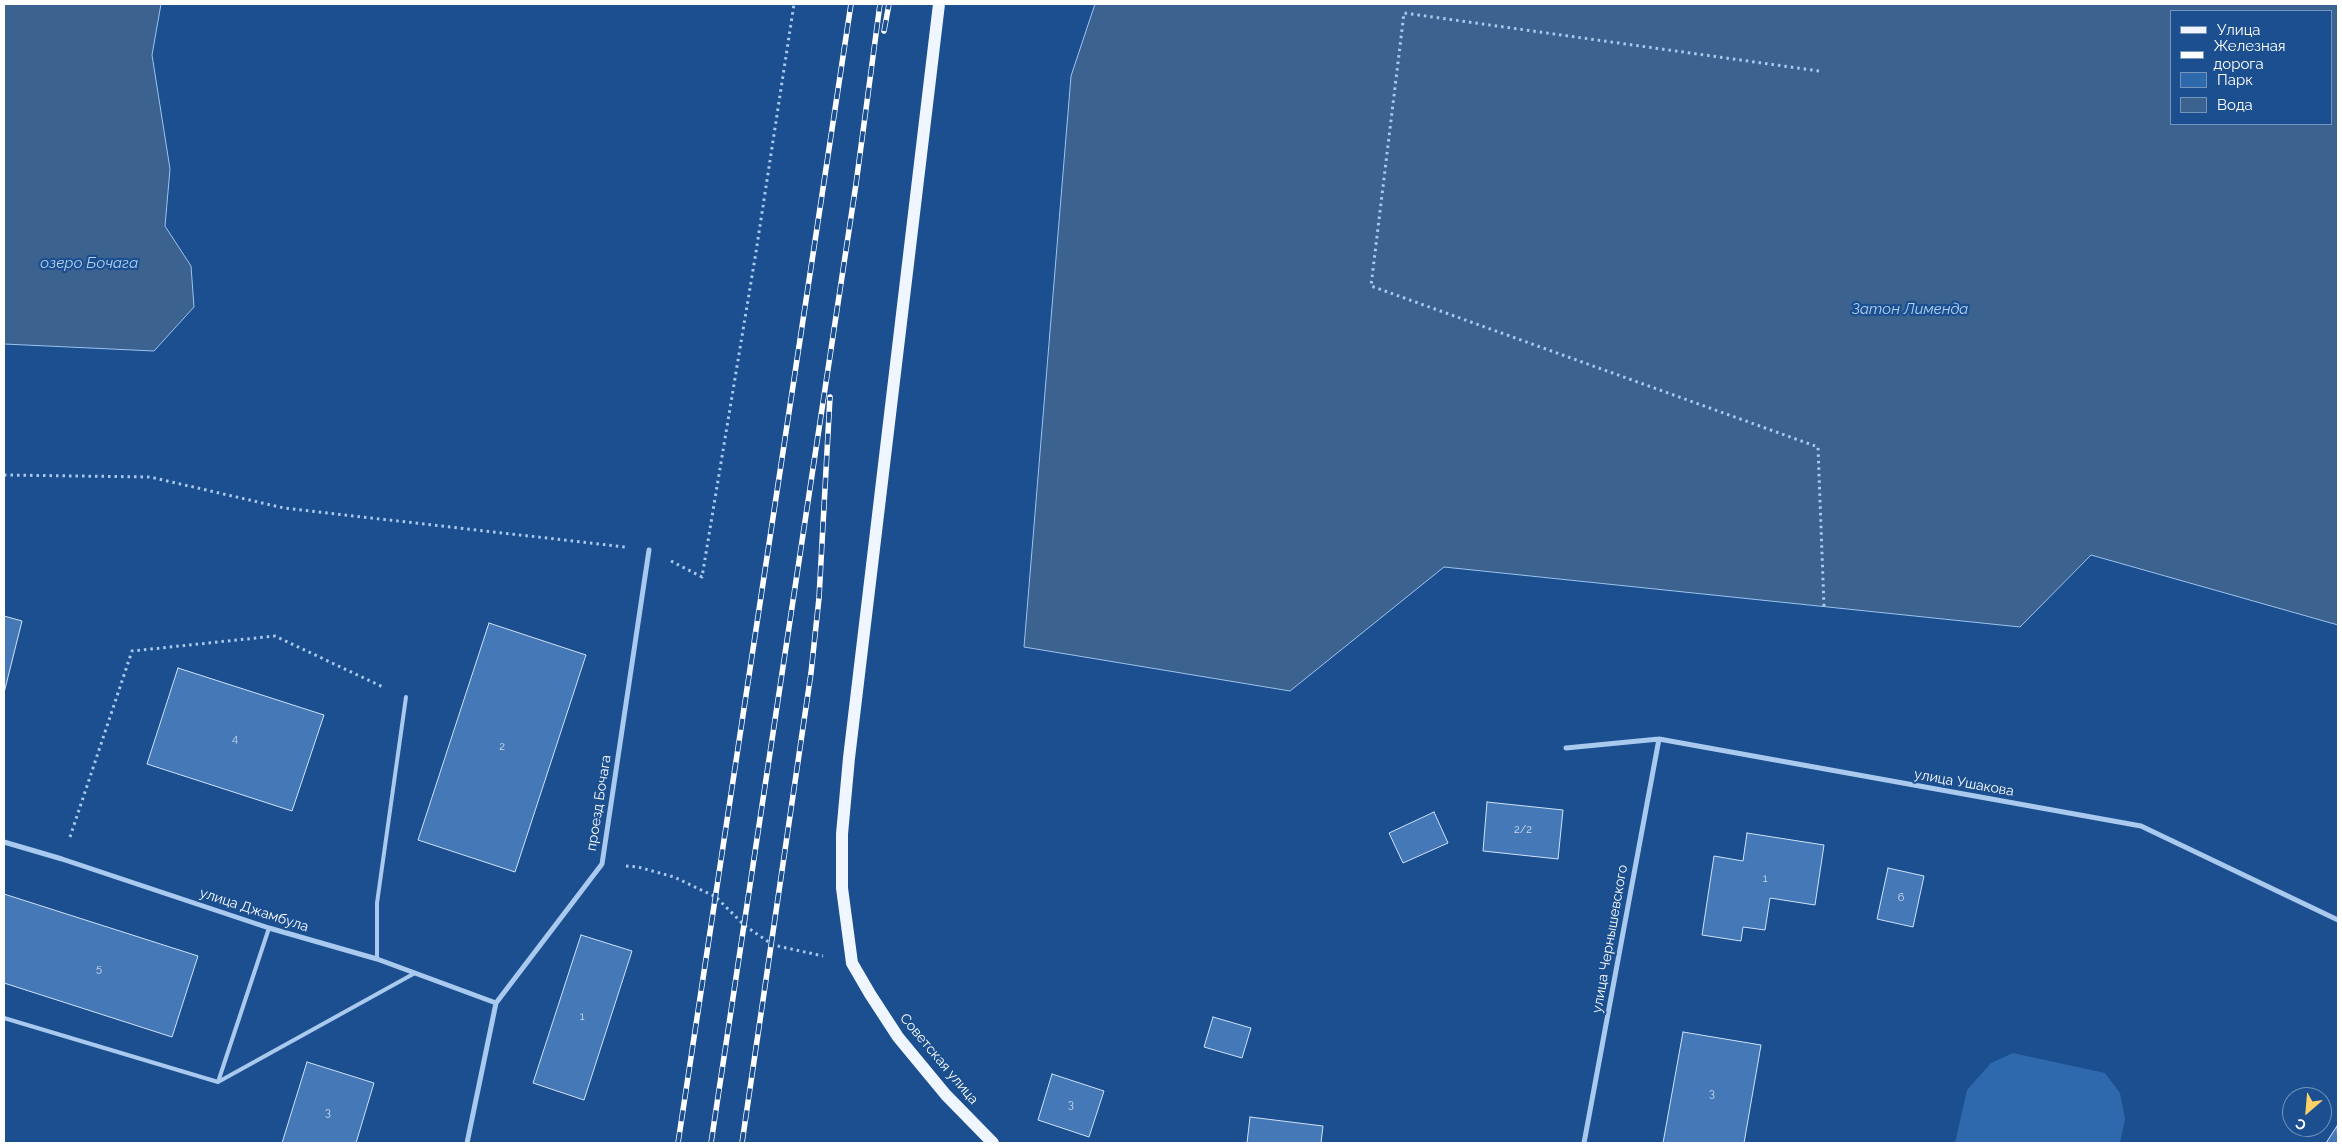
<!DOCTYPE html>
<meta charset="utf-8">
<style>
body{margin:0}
#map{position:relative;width:2342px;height:1147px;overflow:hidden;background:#1b4f8f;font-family:Raleway,sans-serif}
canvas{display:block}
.frame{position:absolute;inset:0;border:5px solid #fff;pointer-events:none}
.legend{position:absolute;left:2170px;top:10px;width:162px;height:115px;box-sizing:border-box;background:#1b4f8f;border:1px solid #7695bc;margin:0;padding:6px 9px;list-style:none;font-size:15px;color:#fff}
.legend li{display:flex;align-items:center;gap:10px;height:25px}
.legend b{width:25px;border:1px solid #7695bc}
.north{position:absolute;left:2282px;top:1087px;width:50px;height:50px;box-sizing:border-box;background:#1b4f8f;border:1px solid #7695bc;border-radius:50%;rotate:207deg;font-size:14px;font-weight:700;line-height:20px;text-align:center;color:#fff}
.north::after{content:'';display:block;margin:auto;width:18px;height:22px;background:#ffd166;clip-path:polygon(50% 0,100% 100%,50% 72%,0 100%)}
</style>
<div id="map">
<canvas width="2342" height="1147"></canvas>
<div class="frame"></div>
<ul class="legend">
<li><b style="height:6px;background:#f0f6ff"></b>Улица</li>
<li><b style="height:6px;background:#fff"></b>Железная дорога</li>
<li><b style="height:14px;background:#2e69ad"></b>Парк</li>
<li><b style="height:14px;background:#3c6290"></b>Вода</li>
</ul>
<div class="north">С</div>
</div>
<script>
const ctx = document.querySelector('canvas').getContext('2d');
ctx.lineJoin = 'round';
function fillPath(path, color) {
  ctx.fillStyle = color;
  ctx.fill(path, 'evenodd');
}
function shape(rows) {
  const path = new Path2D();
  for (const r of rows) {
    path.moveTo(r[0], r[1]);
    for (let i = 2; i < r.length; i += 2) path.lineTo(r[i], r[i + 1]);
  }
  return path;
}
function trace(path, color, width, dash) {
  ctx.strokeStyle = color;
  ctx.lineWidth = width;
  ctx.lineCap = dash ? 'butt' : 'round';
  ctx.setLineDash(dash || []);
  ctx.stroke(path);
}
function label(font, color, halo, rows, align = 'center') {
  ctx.font = font + ' Raleway,sans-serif';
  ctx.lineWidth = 4.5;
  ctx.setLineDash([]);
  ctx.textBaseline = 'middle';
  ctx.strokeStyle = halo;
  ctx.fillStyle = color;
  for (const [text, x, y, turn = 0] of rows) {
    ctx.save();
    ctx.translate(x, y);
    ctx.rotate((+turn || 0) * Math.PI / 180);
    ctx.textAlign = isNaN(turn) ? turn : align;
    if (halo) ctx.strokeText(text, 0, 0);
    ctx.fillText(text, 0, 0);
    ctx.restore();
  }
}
fillPath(shape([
 [2013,1053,2105,1073,2120,1093,2125,1119,2120,1143,1955,1143,1967,1090,1991,1063]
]), '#2e69ad');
const water = shape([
 [4,4,161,4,152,55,170,169,165,226,191,266,194,307,154,351,4,344,4,4],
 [1095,4,2338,4,2338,625,2091,555,2020,627,1444,567,1290,691,1024,647,1071,76,1095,4],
 [2171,11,2331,11,2331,124,2171,124,2171,11]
]);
fillPath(water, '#3c6290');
trace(water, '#9cc4f0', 1);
const building = shape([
 [4,616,22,621,4,693,4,616],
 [489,623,586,655,515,872,418,840,489,623],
 [178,668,324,715,292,811,147,764,178,668],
 [1487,802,1563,810,1558,859,1483,851,1487,802],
 [1434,812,1448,843,1403,863,1389,833,1434,812],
 [1747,833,1824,845,1815,905,1770,898,1765,930,1743,927,1741,941,1702,935,1714,856,1743,861,1747,833],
 [1888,868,1924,876,1913,927,1877,919,1888,868],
 [4,894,198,956,172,1037,4,983,4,894],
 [581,935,632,951,584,1100,533,1083,581,935],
 [1213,1017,1251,1028,1242,1058,1204,1047,1213,1017],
 [1683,1032,1761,1045,1744,1143,1663,1143,1683,1032],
 [307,1062,374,1083,356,1143,282,1143,307,1062],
 [1052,1074,1104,1091,1089,1137,1038,1120,1052,1074],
 [1250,1117,1323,1126,1321,1143,1247,1143,1250,1117],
 [2337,1126,2338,1143,2326,1143,2337,1126]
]);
fillPath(building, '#4478b7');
trace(building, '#cfe3fa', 1);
trace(shape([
 [1819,71,1404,13,1371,286,1818,447,1824,607],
 [4,475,150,477,284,508,625,547],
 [671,561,702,577,756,252,794,4],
 [70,837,132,651,275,636,385,688],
 [626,866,638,867,674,877,716,897,744,925,773,945,823,956]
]), '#a9c9ee', 3, [2.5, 4]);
trace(shape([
 [269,928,218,1082,415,973],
 [377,959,377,903,406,697],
 [4,1018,218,1082]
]), '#a9c9ee', 4);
trace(shape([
 [1566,748,1659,739,2141,826,2338,920],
 [4,842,62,859,269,928,377,959,496,1003],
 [467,1143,496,1003,602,864,649,550],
 [1584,1143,1659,739]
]), '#a9c9ee', 5);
trace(shape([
 [939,4,849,758,842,834,842,888,852,963,870,994,898,1037,946,1095,993,1143]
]), '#f0f6ff', 12);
const rail = shape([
 [884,31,889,4],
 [678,1143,851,4],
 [711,1143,856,184,880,4],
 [742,1143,811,673,819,598,830,397]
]);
trace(rail, '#fff', 5.5);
trace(rail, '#1b4f8f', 4, [11]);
label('11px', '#d0dded', null, [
 ["4",235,739],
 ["2",502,747],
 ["2/2",1523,830],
 ["1",1765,879],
 ["6",1901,898],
 ["5",99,969],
 ["1",582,1017],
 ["3",1712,1094],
 ["3",1071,1105],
 ["3",328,1113]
]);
label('14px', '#fff', '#1b4f8f', [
 ["улица Ушакова",1964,783,10],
 ["проезд Бочага",599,803,-81],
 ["улица Джамбула",254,910,18],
 ["улица Чернышевского",1610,939,-80],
 ["Советская улица",939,1059,50]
]);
label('italic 15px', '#b5d3f5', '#1b4f8f', [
 ["озеро Бочага",89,263],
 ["Затон Лименда",1910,309]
]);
</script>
